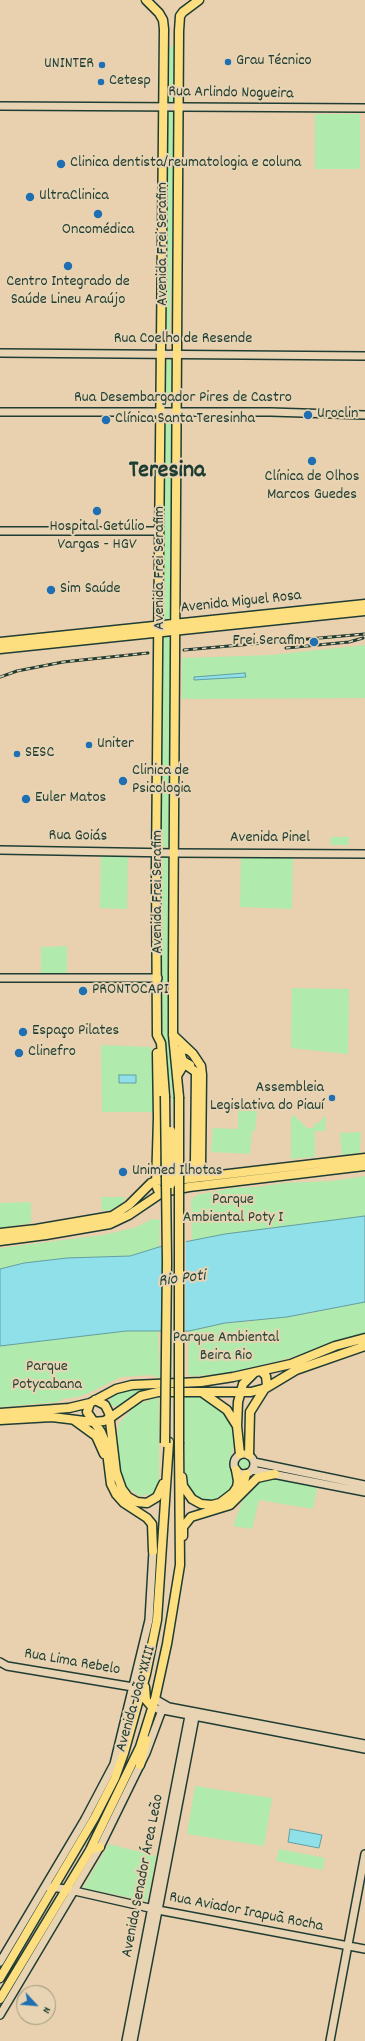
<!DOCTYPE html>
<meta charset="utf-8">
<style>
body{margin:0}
#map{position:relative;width:365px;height:2041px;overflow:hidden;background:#e9d0ae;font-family:Dekko,sans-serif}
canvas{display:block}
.north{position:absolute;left:16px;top:1985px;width:40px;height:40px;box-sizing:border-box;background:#e8d4b2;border:1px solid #989880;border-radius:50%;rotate:116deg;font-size:11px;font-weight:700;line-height:16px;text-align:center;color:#1f3d34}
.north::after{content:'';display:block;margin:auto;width:14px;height:18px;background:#1f6fb2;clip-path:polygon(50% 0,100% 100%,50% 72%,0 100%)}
</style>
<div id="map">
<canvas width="365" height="2041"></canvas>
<div class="north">N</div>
</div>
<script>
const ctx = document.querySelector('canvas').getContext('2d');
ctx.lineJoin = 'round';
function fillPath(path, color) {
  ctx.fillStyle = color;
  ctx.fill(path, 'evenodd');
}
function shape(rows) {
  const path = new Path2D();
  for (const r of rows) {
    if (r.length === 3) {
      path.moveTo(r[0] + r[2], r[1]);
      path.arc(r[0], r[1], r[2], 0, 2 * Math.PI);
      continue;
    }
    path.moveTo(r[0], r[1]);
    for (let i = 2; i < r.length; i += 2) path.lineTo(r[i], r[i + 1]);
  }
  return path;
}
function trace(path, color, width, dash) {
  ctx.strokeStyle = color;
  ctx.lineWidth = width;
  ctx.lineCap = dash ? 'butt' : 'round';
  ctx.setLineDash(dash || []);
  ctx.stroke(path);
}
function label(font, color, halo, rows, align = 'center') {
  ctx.font = font + ' Dekko,sans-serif';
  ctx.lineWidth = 4;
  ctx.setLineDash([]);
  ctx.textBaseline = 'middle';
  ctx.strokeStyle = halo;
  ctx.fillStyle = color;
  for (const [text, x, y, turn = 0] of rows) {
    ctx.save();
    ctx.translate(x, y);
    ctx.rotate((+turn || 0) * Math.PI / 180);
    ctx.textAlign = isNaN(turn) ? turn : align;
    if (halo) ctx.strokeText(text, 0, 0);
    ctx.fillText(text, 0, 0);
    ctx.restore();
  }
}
fillPath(shape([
 [172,46,175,47,174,97,173,102,168,103,167,103,166,50],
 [165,110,174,110,170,344,164,344],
 [315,114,360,114,360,169,315,169],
 [171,358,173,358,172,402,165,407,166,362],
 [164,421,172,421,171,620,163,620],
 [171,633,169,847,161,847,163,634],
 [365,645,365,698,182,699,182,658,271,655],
 [331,837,349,837,348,845,331,845],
 [161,855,169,855,168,1043,174,1085,175,1119,162,1027],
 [101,856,128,856,127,909,100,908],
 [241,856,293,858,292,909,240,907],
 [67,946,67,973,41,973,41,947],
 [292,988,349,989,348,1054,291,1048],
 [101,1045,151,1047,154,1112,102,1112],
 [238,1111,257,1111,255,1131,252,1131,250,1154,211,1152,213,1128,238,1129],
 [326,1115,325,1131,315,1131,315,1157,291,1159,291,1116,295,1116,307,1128,314,1128,315,1123,319,1123],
 [361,1132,360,1153,342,1155,340,1133],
 [365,1176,365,1216,225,1234,192,1241,191,1200,197,1195,233,1188,258,1187,283,1183,332,1181],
 [101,1197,126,1197,122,1203,112,1210,102,1211],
 [31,1202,31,1223,0,1228,0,1203],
 [152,1219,160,1220,159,1247,130,1256,67,1258,24,1263,0,1269,0,1248,103,1235,137,1227],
 [365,1302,365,1335,282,1360,228,1373,194,1376,188,1375,189,1331,225,1323,246,1322,307,1314],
 [147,1330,158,1331,160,1378,152,1375,121,1377,89,1393,78,1397,62,1399,59,1402,0,1407,0,1346,126,1331],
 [148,1387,118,1406,112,1406,110,1404,110,1398,116,1392,127,1389],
 [185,1397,200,1397,221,1409,234,1430,236,1439,229,1463,234,1482,232,1490,227,1495,220,1498,206,1500,199,1498,190,1491,185,1479],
 [155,1398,159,1399,159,1481,157,1488,153,1494,140,1496,126,1487,121,1477,117,1438,119,1423,136,1405],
 [244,1455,251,1461,249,1467,242,1469,236,1463,239,1457],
 [266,1476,318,1484,313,1509,259,1500,252,1529,233,1526,246,1491],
 [195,1786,272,1798,264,1846,187,1834],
 [109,1844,156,1856,147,1901,83,1888],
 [279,1849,325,1858,323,1870,276,1861]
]), '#b1eaad');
const water = shape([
 [245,673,246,677,194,680,194,677,245,673],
 [119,1075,136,1075,136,1083,119,1083,119,1075],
 [365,1216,365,1302,287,1317,225,1323,189,1331,126,1331,0,1346,0,1269,24,1263,67,1258,130,1256,159,1247,225,1234,365,1216],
 [290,1829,322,1835,319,1848,288,1842,290,1829]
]);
fillPath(water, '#8fe0e9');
trace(water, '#629fa1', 1);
fillPath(shape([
 [186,1240,185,1333,162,1333,163,1244]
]), '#e9d0ae');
const secondary = shape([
 [0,106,365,108],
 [0,353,365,356],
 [0,412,271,412,365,415],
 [0,531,159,531],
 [0,850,174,853,365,854],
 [0,978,158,978],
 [244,1464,10],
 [254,1462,365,1485],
 [252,1470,365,1492],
 [0,1662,7,1666,133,1687],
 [155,1699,169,1707,365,1744],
 [158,1709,365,1749],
 [49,1887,66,1889,158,1910,365,1949],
 [0,1962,85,1819,114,1764,149,1620,153,1551],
 [0,2015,100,1847,146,1753,162,1710],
 [126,2041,189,1716],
 [133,2041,195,1717],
 [330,2041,365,1854]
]);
const primary = shape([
 [146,0,159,13,163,20,164,29,156,867,157,1035,161,1043,165,1096],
 [0,642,365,604],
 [0,649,365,611],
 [173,1035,193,1054,201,1066,202,1075,201,1165,205,1171,213,1172],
 [187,1050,182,1048,180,1052,183,1061,190,1065],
 [157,1053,158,1118,156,1185,158,1190,163,1192],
 [177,1076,183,1066,186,1065,196,1072,195,1161,191,1171,178,1179],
 [179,1097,173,1035,173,971,179,31,180,16,183,12,199,0],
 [0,1233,36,1229,112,1216,129,1205,151,1183,156,1181,177,1180,365,1158],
 [0,1241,46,1235,110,1224,129,1215,163,1192,189,1187,365,1166],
 [203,1393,227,1410,237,1426],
 [95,1400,105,1405,109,1413,116,1472,122,1489,128,1497,137,1502,147,1503,157,1497,163,1484],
 [90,1403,87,1412,101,1432,106,1444,111,1484,116,1494,124,1503,147,1518,152,1524,153,1551],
 [0,1413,69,1408,90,1403,116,1389,132,1385,201,1382,233,1377,291,1364,335,1346,365,1338],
 [0,1420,52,1417,93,1422,104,1421,110,1418,141,1396,158,1392,251,1392,266,1388,296,1370,365,1346],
 [74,1420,96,1436,104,1454],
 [240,1454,237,1426,238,1402,243,1384,254,1373],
 [249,1455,250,1412,267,1385,266,1376,261,1371],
 [182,1477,183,1486,192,1499,201,1504,212,1505,220,1503,233,1493,237,1487,238,1481,236,1470],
 [242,1490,246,1474],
 [183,1536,183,1527,191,1517,230,1505,257,1478,275,1474],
 [145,1687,146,1700,152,1707],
 [140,1765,146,1740],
 [90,1850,100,1847],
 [0,1978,95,1817,115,1778,124,1753,146,1674,157,1620,169,1442],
 [0,1999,90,1850,140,1747,155,1699,167,1644,180,1565,179,1444]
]);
trace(secondary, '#1f3d34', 10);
trace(primary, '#1f3d34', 11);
trace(secondary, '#e8d4b2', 7);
trace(primary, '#fedf80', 8);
const rail = shape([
 [286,648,349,642,363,638],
 [184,650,365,634],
 [0,677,17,671,63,662,148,653]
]);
trace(rail, '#1f3d34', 3);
trace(rail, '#e8d4b2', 1.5, [4.5]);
const primaryBridge = shape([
 [179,1097,179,1444],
 [171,1131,171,1184],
 [165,1443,167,1262,165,1096]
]);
trace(primaryBridge, '#1f3d34', 11, []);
trace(primaryBridge, '#fedf80', 8);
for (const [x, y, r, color] of [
 [228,62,4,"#1f6fb2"],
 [102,65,4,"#1f6fb2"],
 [101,82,4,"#1f6fb2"],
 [61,164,5,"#1f6fb2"],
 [30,197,5,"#1f6fb2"],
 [98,214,5,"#1f6fb2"],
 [68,266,5,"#1f6fb2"],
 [308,415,5,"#1f6fb2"],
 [106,420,5,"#1f6fb2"],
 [312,461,5,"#1f6fb2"],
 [97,511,5,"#1f6fb2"],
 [51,590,5,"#1f6fb2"],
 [314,642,5,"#1f6fb2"],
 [89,745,4,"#1f6fb2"],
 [17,754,4,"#1f6fb2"],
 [123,781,5,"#1f6fb2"],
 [26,799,5,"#1f6fb2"],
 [83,991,5,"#1f6fb2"],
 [23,1032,5,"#1f6fb2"],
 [19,1053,5,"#1f6fb2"],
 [332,1098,4,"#1f6fb2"],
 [123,1172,5,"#1f6fb2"]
]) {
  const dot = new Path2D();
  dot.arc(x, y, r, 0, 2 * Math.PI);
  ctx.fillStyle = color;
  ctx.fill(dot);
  trace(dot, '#e8d4b2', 1.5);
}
label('16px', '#1f3d34', '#e8d4b2', [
 ["Grau Técnico",236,62],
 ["UNINTER",94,65,"right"],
 ["Cetesp",109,82],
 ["Clinica dentista/reumatologia e coluna",70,164],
 ["UltraClinica",39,197],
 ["Oncomédica",98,231,"center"],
 ["Centro Integrado de",68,283,"center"],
 ["Saúde Lineu Araújo",68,301,"center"],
 ["Uroclin",317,415],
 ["Clínica Santa Teresinha",115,420],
 ["Clínica de Olhos",312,478,"center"],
 ["Marcos Guedes",312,496,"center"],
 ["Hospital Getúlio",97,528,"center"],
 ["Vargas - HGV",97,546,"center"],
 ["Sim Saúde",60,590],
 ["Frei Serafim",305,642,"right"],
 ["Uniter",97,745],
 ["SESC",25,754],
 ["Clinica de",132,772],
 ["Psicologia",132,790],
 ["Euler Matos",35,799],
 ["PRONTOCAPI",92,991],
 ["Espaço Pilates",32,1032],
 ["Clinefro",28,1053],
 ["Assembleia",324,1089,"right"],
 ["Legislativa do Piauí",324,1107,"right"],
 ["Unimed Ilhotas",132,1172]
], 'left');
label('16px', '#1f3d34', '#e8d4b2', [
 ["Rua Arlindo Nogueira",231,94,1],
 ["Avenida Frei Serafim",164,244,-90],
 ["Rua Coelho de Resende",183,340],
 ["Rua Desembargador Pires de Castro",183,399],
 ["Avenida Frei Serafim",161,568,-90],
 ["Avenida Miguel Rosa",241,603,-6],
 ["Rua Goiás",78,837,1],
 ["Avenida Pinel",270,839],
 ["Avenida Frei Serafim",159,892,-90],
 ["Rua Lima Rebelo",72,1663,10],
 ["Avenida João XXIII",137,1699,-74],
 ["Avenida Senador Área Leão",144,1876,-79],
 ["Rua Aviador Irapuã Rocha",246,1913,11]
]);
label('16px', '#26463a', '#e8d4b2', [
 ["Parque",233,1201],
 ["Ambiental Poty I",233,1219],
 ["Parque Ambiental",226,1339],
 ["Beira Rio",226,1357],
 ["Parque",47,1368],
 ["Potycabana",47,1386]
]);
label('italic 17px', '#25453d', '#e8d4b2', [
 ["Rio Poti",182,1280,-7]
]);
label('bold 24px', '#1f3d34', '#e8d4b2', [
 ["Teresina",167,473]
]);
</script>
